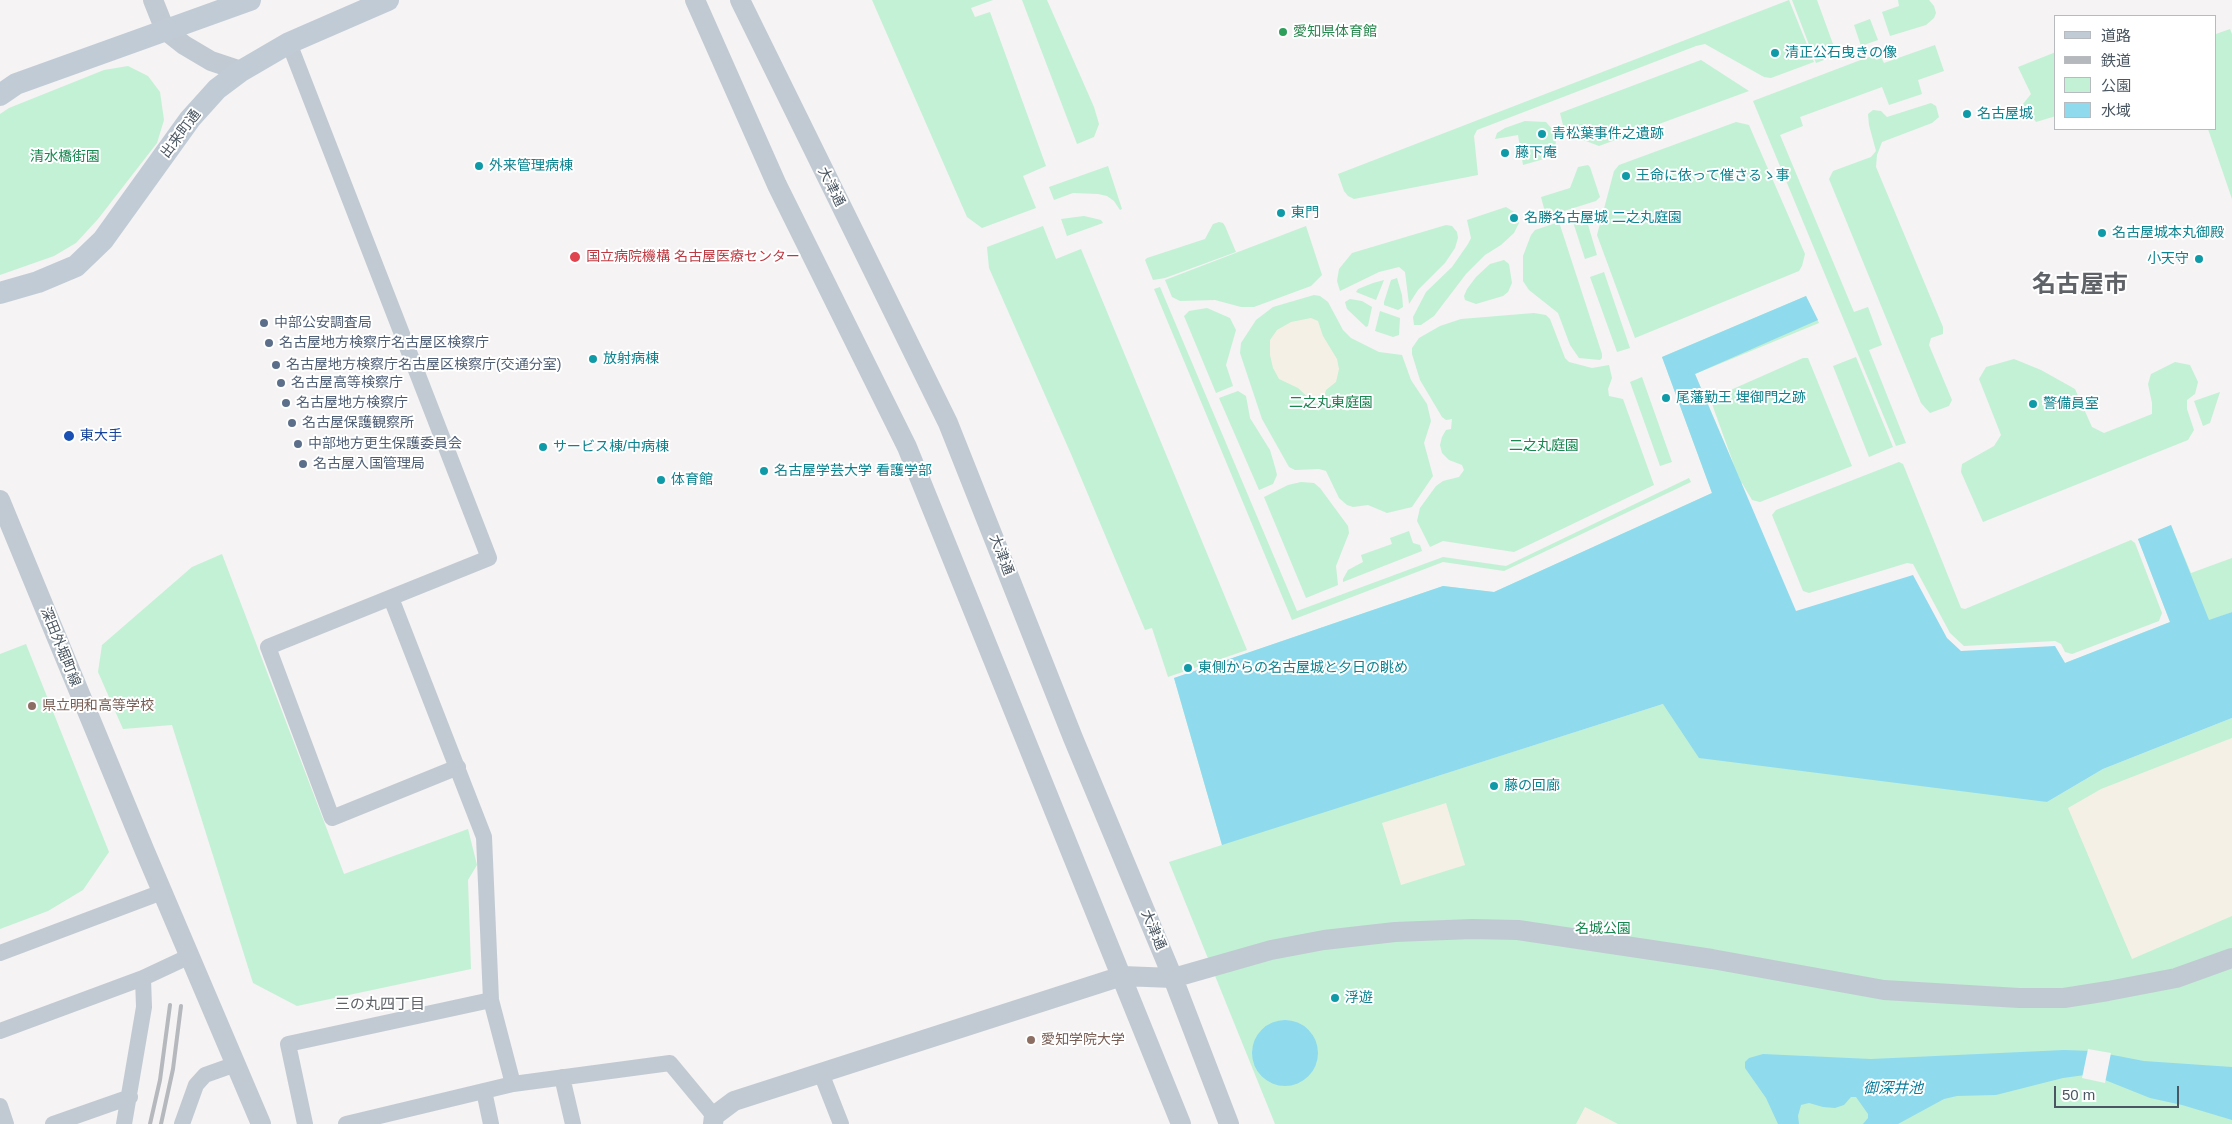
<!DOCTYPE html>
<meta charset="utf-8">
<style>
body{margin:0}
#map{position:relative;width:2232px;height:1124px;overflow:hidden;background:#f5f3f3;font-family:Helvetica,"Noto Sans JP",sans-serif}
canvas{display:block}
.legend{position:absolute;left:2054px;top:15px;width:162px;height:115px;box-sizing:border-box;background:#fff;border:1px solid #b7bbc0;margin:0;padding:6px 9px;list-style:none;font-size:15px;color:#4a5661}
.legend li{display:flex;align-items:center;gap:10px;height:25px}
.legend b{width:25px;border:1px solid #b7bbc0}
.scale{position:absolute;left:2054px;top:1086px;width:125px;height:22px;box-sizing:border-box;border:2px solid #4a5661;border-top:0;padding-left:6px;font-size:15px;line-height:18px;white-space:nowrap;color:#4a5661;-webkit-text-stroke:4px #fff;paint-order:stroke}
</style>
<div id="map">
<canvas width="2232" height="1124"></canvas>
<ul class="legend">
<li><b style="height:6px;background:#c1cbd6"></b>道路</li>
<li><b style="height:6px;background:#b5b8bd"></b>鉄道</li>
<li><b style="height:14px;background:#c3f1d5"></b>公園</li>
<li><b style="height:14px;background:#90daee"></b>水域</li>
</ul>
<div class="scale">50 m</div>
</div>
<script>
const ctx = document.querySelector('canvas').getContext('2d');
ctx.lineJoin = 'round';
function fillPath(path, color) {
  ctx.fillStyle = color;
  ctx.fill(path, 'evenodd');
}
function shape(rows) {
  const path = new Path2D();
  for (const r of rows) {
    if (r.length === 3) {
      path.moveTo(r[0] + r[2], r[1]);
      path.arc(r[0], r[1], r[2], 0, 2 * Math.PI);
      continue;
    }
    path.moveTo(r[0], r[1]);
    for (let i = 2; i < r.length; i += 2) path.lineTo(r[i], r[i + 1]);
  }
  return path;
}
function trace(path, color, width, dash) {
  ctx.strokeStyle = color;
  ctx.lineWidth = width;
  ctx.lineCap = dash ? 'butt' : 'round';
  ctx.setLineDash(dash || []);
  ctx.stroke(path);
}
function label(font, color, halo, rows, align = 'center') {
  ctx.font = font + ' Helvetica,"Noto Sans JP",sans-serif';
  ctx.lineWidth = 4;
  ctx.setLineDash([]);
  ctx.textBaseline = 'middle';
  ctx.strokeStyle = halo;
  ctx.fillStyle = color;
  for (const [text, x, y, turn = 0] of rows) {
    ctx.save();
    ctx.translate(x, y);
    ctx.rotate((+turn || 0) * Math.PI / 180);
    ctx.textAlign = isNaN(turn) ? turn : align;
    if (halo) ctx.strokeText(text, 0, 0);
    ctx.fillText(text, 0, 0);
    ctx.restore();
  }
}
fillPath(shape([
 [872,0,993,0,971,8,975,17,990,12,1046,166,1023,176,1036,208,982,228,967,217],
 [1022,0,1047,0,1094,107,1099,124,1094,137,1077,144],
 [1789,0,1814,62,1771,78,1764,77,1705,44,1696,46,1477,130,1474,136,1478,175,1354,199,1348,196,1344,191,1338,174],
 [1792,0,1817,0,1837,55,1816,63],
 [1898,0,1929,0,1934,6,1936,13,1934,18,1926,25,1890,36,1882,12,1899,6],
 [1870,19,1878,40,1861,46,1854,25],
 [2230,29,2232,34,2232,199,2208,129,2216,129,2216,34],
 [1935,45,1944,71,1918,80,1922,94,1889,105,1882,87,1800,117,1803,126,1780,135,1854,312,1868,307,1882,345,1869,350,1906,443,1896,446,1753,101,1879,53,1884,63],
 [2056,52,2056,116,2036,122,2023,104,2031,94,2018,67],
 [1701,60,1749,91,1599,146,1565,133,1560,113],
 [128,66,148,76,160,92,164,120,157,143,98,219,76,243,54,256,0,275,0,114,9,108,104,70],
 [1931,103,1936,106,1939,117,1932,123,1882,142,1877,155,1876,167,1943,327,1943,334,1931,338,1929,345,1952,400,1949,406,1930,413,1921,403,1829,179,1833,171,1871,157,1876,151,1869,125,1868,114,1873,110,1881,111,1887,117],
 [1525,121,1546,122,1552,129,1556,143,1553,149,1544,159,1523,165,1518,135,1495,139,1497,133,1505,128],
 [1736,122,1749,125,1752,132,1805,254,1802,266,1799,271,1635,338,1597,235,1614,171,1619,165],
 [1588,165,1590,167,1600,197,1596,201,1551,215,1545,212,1541,197,1570,188,1578,167],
 [1108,166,1122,209,1120,210,1114,201,1107,196,1098,194,1073,193,1054,200,1049,187],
 [1506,207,1514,212,1519,223,1514,233,1501,245,1485,255,1466,274,1434,316,1421,325,1414,325,1413,317,1426,292,1452,267,1468,244,1471,238,1467,220],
 [1084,216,1101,220,1103,223,1067,236,1061,219],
 [1586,218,1597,255,1585,259,1573,222],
 [1219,222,1223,223,1225,226,1236,252,1165,278,1153,280,1145,260,1147,258,1205,239,1213,224],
 [1559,222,1602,354,1602,358,1600,360,1579,358,1570,345,1558,313,1529,290,1523,281,1523,256,1531,235,1535,230],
 [1446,225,1452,226,1457,232,1458,238,1455,248,1445,263,1418,290,1409,304,1405,272,1399,267,1379,272,1340,291,1337,281,1339,269,1352,253],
 [1043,226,1056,259,1081,249,1247,650,1168,677,1152,628,1145,630,1071,454,989,268,987,247],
 [1306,226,1322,275,1311,286,1254,307,1241,307,1215,300,1180,301,1172,297,1165,280],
 [1504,260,1509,264,1512,283,1508,292,1503,296,1476,304,1465,300,1464,296,1467,289,1476,277,1490,264],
 [1604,272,1630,348,1617,352,1590,277],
 [1397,278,1402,295,1403,307,1398,310,1384,305,1384,302,1391,280],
 [1384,280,1376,300,1356,292,1358,289,1373,283],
 [1160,287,1297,611,1443,557,1506,566,1689,478,1691,482,1504,571,1443,562,1292,620,1154,289],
 [1314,295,1320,296,1328,302,1343,330,1351,338,1379,352,1402,355,1411,380,1427,404,1431,421,1424,443,1433,476,1412,507,1387,513,1368,505,1353,507,1347,505,1339,498,1326,471,1319,469,1295,470,1289,467,1262,419,1240,353,1241,343,1256,320,1273,307],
 [1806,296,1819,323,1695,374,1734,465,1712,404,1717,396,1803,358,1808,358,1852,466,1760,502,1752,500,1742,483,1409,785,1663,704,2047,802,2103,769,2232,718,2232,1124,1275,1124,1169,862,1222,845,1174,678,1443,586,1494,592,1712,493,1662,357],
 [1350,299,1362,301,1372,307,1368,326,1366,327,1347,309,1345,302],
 [1207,308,1230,318,1236,330,1226,365,1233,386,1216,393,1184,316,1189,311],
 [1380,311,1400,318,1399,335,1393,337,1375,331],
 [1534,313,1546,315,1550,319,1565,358,1569,362,1592,368,1609,365,1612,378,1608,389,1609,396,1623,399,1654,485,1514,552,1443,541,1430,547,1417,521,1420,508,1436,486,1443,481,1459,477,1464,470,1462,465,1449,460,1442,453,1440,445,1442,437,1446,430,1451,429,1452,419,1446,420,1442,417,1420,380,1412,354,1412,348,1419,338,1440,326,1461,319],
 [1856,357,1893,447,1869,457,1833,366],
 [2014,359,2041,370,2075,389,2092,427,2104,433,2152,414,2152,403,2148,384,2151,374,2175,362,2190,365,2198,382,2195,394,2187,400,2187,409,2194,430,2188,440,1983,522,1961,472,1962,464,1994,446,2001,435,1979,379,1986,367],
 [1642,377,1672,462,1660,466,1630,382],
 [1238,391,1246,396,1250,418,1270,450,1275,467,1277,475,1273,484,1259,490,1219,398],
 [2220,392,2210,423,2203,426,2194,401],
 [1899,462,1903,464,1961,608,1965,609,2131,540,2135,543,2162,613,2159,621,2072,654,2065,652,2061,644,2055,641,1964,646,1950,633,1913,564,1907,563,1809,593,1803,591,1772,515,1776,510],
 [1301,482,1314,483,1320,488,1348,526,1349,533,1336,566,1338,585,1306,598,1264,497,1288,485],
 [2171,525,2191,573,2232,558,2232,612,2209,621,2184,620,2066,672,2055,646,2065,663,2170,622,2138,539],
 [1409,531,1413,543,1420,545,1422,551,1343,582,1343,579,1348,570,1363,562,1361,555,1392,544,1390,538],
 [222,554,344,874,468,829,477,865,468,880,471,969,297,1006,253,983,172,725,123,729,98,672,102,645,192,567],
 [26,644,109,852,83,890,48,911,0,929,0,654]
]), '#c3f1d5');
fillPath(shape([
 [1311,318,1318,321,1323,336,1337,359,1339,369,1336,382,1326,390,1322,403,1315,404,1298,388,1279,379,1273,368,1270,355,1270,340,1277,330,1291,322],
 [2232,738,2232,916,2132,959,2068,808,2101,789],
 [1446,803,1465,865,1401,885,1382,823],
 [1585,1107,1618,1124,1576,1124]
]), '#f5f0e5');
fillPath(shape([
 [1806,296,1818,320,1695,374,1796,611,1913,575,1947,638,1961,651,2055,646,2065,663,2170,622,2138,539,2171,525,2209,620,2232,612,2232,718,2103,769,2047,802,1699,758,1663,704,1222,845,1174,678,1443,586,1494,592,1712,493,1662,357],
 [1285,1053,33],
 [2064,1050,2092,1051,2144,1061,2232,1067,2232,1120,2182,1105,2150,1098,2105,1080,2085,1075,2063,1078,1996,1095,1957,1096,1944,1099,1898,1124,1863,1124,1868,1118,1868,1114,1856,1097,1851,1097,1844,1105,1835,1108,1823,1107,1809,1103,1801,1105,1798,1116,1799,1124,1778,1124,1766,1098,1745,1068,1745,1062,1749,1058,1763,1054,1871,1059]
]), '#90daee');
fillPath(shape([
 [2088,1049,2111,1053,2105,1083,2082,1078]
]), '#f5f3f3');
trace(shape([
 [289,43,489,558,268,647,332,818,458,767],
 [391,598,484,837,491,1000,513,1084],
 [0,953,162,892],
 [0,1031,143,978,190,956],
 [821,1073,841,1124],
 [562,1077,573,1124],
 [484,1091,491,1124],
 [0,1106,6,1124],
 [53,1124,130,1097],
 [124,1124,144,1007,143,978],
 [182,1124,196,1085,205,1075,236,1064],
 [305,1124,288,1044,491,1000],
 [346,1124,513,1084,670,1063,714,1116]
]), '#c1cad2', 16);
trace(shape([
 [153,0,165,30,184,45,211,61,241,71],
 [695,0,777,185,907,447,1181,1124],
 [740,0,948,423,1073,738,1173,978,1229,1124],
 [0,500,144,849,261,1124],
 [713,1124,714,1116,734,1101,1122,976,1173,978,1271,950,1324,940,1395,932,1472,929,1518,930,1712,959,1884,990,2019,998,2064,998,2108,991,2176,978,2232,958]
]), '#c1cad2', 20);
trace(shape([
 [0,95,16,84,250,0],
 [0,293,38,282,76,266,103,240,190,119,217,89,241,71,289,43,388,0]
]), '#c1cbd6', 22);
trace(shape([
 [150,1124,160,1080,170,1005],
 [161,1124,173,1069,181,1006]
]), '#b5b8bd', 4);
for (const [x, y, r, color] of [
 [1283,32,5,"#2e9e5b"],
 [1775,53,5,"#0f9aa8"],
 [1967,114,5,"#0f9aa8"],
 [1542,134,5,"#0f9aa8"],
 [1505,153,5,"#0f9aa8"],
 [479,166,5,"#0f9aa8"],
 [1626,176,5,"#0f9aa8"],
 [1281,213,5,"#0f9aa8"],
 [1514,218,5,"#0f9aa8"],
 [2102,233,5,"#0f9aa8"],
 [575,257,6,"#e0444e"],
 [2199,259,5,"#0f9aa8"],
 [264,323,5,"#5c6f8a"],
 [269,343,5,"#5c6f8a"],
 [593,359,5,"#0f9aa8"],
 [276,365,5,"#5c6f8a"],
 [281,383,5,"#5c6f8a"],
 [1666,398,5,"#0f9aa8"],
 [286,403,5,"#5c6f8a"],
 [2033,404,5,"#0f9aa8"],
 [292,423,5,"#5c6f8a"],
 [69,436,6,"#1a4fb4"],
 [298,444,5,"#5c6f8a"],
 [543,447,5,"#0f9aa8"],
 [303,464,5,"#5c6f8a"],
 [764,471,5,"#0f9aa8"],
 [661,480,5,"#0f9aa8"],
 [1188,668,5,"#0f9aa8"],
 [32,706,5,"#8d6e63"],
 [1494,786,5,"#0f9aa8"],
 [1335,998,5,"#0f9aa8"],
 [1031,1040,5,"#8d6e63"]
]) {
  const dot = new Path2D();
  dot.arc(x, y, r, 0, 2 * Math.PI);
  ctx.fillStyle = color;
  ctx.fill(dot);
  trace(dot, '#fff', 2);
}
label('14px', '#27864d', '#fff', [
 ["愛知県体育館",1293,32]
], 'left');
label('14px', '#0d838f', '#fff', [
 ["清正公石曳きの像",1785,53],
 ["名古屋城",1977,114],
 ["青松葉事件之遺跡",1552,134],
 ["藤下庵",1515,153],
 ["外来管理病棟",489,166],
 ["王命に依って催さるゝ事",1636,176],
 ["東門",1291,213],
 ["名勝名古屋城 二之丸庭園",1524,218],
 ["名古屋城本丸御殿",2112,233],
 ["小天守",2189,259,"right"],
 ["放射病棟",603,359],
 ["尾藩勤王 埋御門之跡",1676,398],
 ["警備員室",2043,404],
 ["サービス棟/中病棟",553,447],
 ["名古屋学芸大学 看護学部",774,471],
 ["体育館",671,480],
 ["東側からの名古屋城と夕日の眺め",1198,668],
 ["藤の回廊",1504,786],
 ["浮遊",1345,998]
], 'left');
label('14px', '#4a5661', '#fff', [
 ["出来町通",181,134,-53],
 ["大津通",831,187,63],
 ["大津通",1001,555,69],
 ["深田外堀町線",60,647,68],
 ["大津通",1153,930,67]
]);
label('14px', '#17864f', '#fff', [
 ["清水橋街園",65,157],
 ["二之丸東庭園",1331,403],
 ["二之丸庭園",1544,446],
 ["名城公園",1603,929]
]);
label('14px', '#be3a42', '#fff', [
 ["国立病院機構 名古屋医療センター",586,257]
], 'left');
label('14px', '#4e5e75', '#fff', [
 ["中部公安調査局",274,323],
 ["名古屋地方検察庁名古屋区検察庁",279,343],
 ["名古屋地方検察庁名古屋区検察庁(交通分室)",286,365],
 ["名古屋高等検察庁",291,383],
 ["名古屋地方検察庁",296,403],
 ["名古屋保護観察所",302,423],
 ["中部地方更生保護委員会",308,444],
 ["名古屋入国管理局",313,464]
], 'left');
label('14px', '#164399', '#fff', [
 ["東大手",80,436]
], 'left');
label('14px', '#785e54', '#fff', [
 ["県立明和高等学校",42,706],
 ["愛知学院大学",1041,1040]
], 'left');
label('15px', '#5f6368', '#fff', [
 ["三の丸四丁目",380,1005]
]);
label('italic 15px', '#0c7c9b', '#fff', [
 ["御深井池",1893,1089]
]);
label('bold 24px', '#5f6368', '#fff', [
 ["名古屋市",2080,285]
]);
</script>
